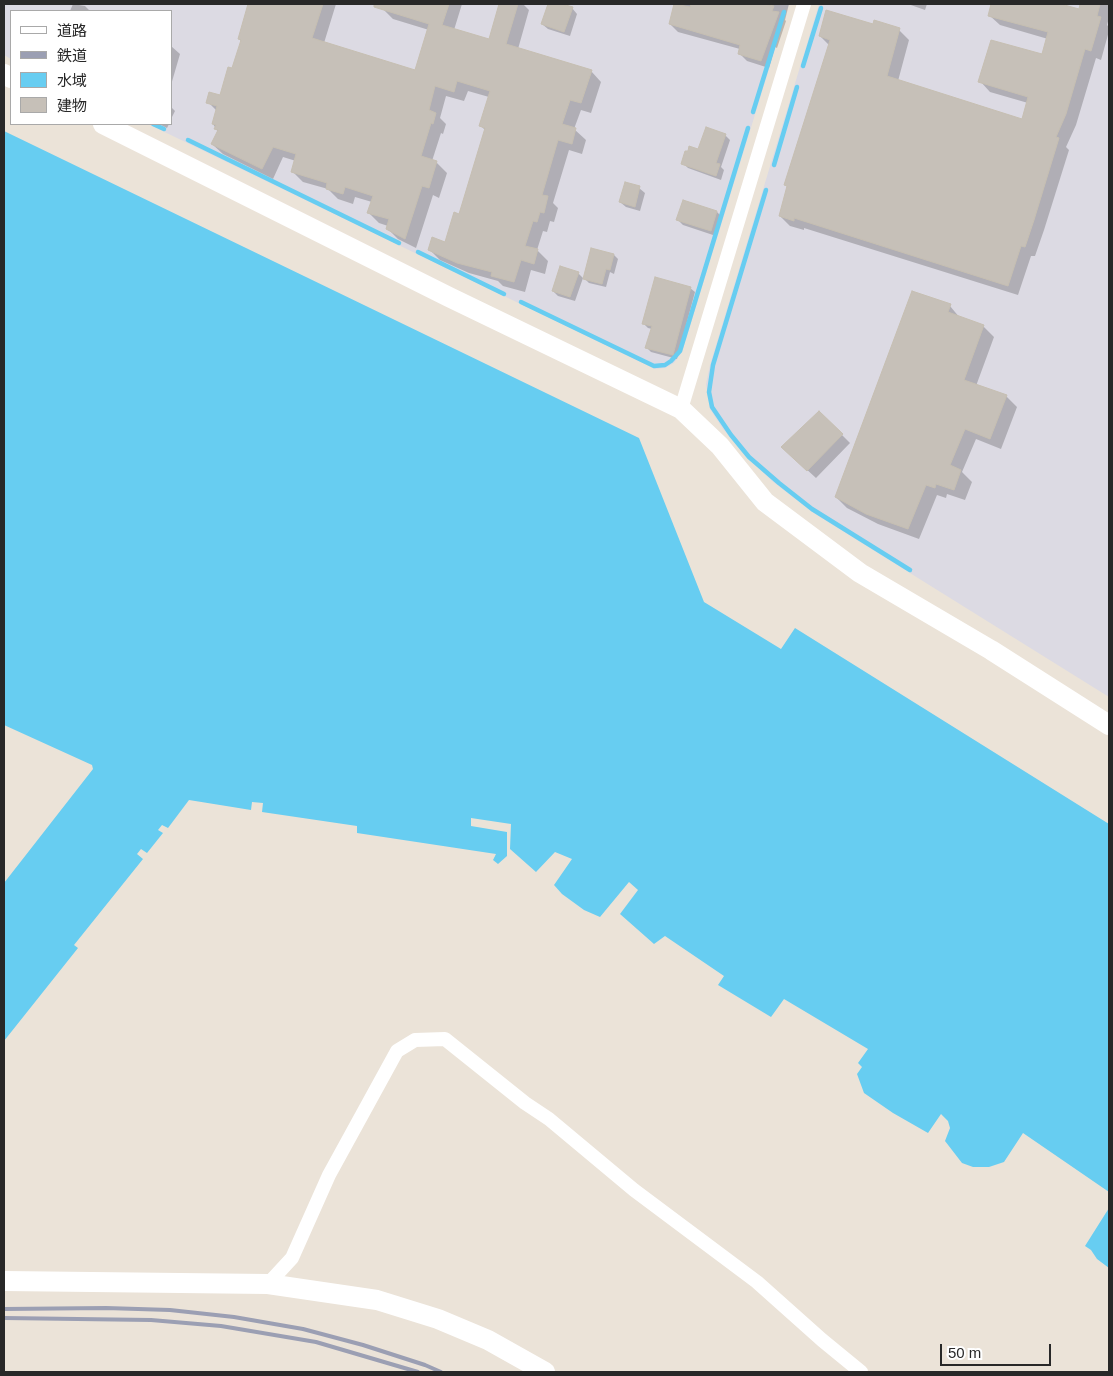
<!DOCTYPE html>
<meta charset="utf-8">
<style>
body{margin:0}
#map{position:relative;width:1113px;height:1376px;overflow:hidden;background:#ebe3d8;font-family:Arial,"Noto Sans JP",sans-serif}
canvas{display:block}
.frame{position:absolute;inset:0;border:5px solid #282828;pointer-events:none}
.legend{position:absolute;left:10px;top:10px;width:162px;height:115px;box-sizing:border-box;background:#fff;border:1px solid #a9a9a9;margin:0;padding:6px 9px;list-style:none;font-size:15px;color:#282828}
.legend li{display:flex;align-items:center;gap:10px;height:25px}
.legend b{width:25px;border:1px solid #a9a9a9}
.scale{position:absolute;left:940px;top:1344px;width:111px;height:22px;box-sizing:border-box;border:2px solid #282828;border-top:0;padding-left:6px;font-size:15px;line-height:18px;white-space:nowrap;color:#282828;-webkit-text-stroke:4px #fff;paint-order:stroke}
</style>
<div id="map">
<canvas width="1113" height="1376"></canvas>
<div class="frame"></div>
<ul class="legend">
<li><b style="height:6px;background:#fff"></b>道路</li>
<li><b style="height:6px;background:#9b9fb3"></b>鉄道</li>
<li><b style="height:14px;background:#67cdf1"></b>水域</li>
<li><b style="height:14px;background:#c6c0b8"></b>建物</li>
</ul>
<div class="scale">50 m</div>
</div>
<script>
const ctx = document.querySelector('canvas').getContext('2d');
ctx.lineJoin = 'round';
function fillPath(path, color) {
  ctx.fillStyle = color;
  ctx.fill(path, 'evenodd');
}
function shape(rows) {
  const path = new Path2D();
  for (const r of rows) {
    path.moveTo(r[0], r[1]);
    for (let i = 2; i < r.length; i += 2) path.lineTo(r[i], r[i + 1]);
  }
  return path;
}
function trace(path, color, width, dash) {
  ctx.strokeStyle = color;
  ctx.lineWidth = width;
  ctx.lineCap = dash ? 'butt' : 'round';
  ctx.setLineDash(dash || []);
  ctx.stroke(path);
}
fillPath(shape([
 [4,4,789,4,682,352,674,363,665,368,655,369,148,124,171,124,171,11,11,11,11,59,4,55],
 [819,4,1109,4,1109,697,812,512,772,481,746,456,723,429,710,409,706,384,710,365]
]), '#dcdae3');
fillPath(shape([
 [4,131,639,438,704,602,781,649,795,628,1109,824,1109,1192,1023,1133,1004,1162,989,1167,973,1167,962,1163,945,1141,950,1128,948,1121,941,1114,928,1133,893,1113,864,1093,857,1074,862,1067,858,1063,868,1049,784,999,771,1017,718,985,724,976,665,936,654,944,620,914,638,890,629,882,600,917,584,910,562,894,554,885,572,859,555,852,536,872,510,849,511,824,471,818,471,826,507,832,507,856,498,864,493,860,496,854,357,833,357,826,262,812,263,803,252,802,251,810,189,800,168,828,162,825,158,830,163,833,147,853,141,849,137,854,143,859,74,945,78,948,4,1041,4,883,93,769,92,765,4,725],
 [1109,1208,1109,1268,1097,1259,1091,1250,1085,1246]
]), '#67cdf1');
fillPath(shape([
 [73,4,85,6,90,11,70,11],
 [249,4,336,4,324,43,416,72,429,30,393,19,383,9,384,4,462,4,454,30,490,41,501,4,523,4,529,10,518,49,591,71,601,82,591,113,581,110,574,129,586,140,582,154,569,150,553,203,558,208,554,222,550,221,547,232,543,231,537,250,548,261,545,274,531,270,525,292,503,286,498,281,469,273,440,260,429,249,446,243,460,215,486,131,481,126,489,97,468,91,464,101,446,96,440,118,446,124,443,134,441,133,432,161,436,162,447,173,439,198,433,195,416,248,398,239,387,228,388,226,379,223,368,212,372,202,355,197,353,204,338,199,328,189,303,182,292,171,296,161,283,157,273,179,223,154,212,144,218,132,213,124,217,111,208,102,221,96,233,69,242,42,239,39],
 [549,4,559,4,572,8,577,14,570,36,548,29,542,24],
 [675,4,679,5,789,4,785,20,786,21,777,48,775,47,769,68,747,61,739,53,740,49,678,32,670,24],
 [908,4,927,4,925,10],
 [993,4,1056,4,1080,10,1081,4,1109,4,1109,18,1107,25,1109,27,1109,31,1101,60,1096,58,1076,125,1066,147,1069,150,1044,230,1035,256,1031,256,1018,295,804,228,804,230,790,226,780,216,830,46,820,36,874,26,899,30,909,40,898,81,1023,121,1028,103,990,92,980,81,1042,56,1048,39,1000,25,989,15],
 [171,46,180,54,171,85],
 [171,107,175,111,171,119],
 [159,124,169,124,167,128],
 [725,135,730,140,721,167,724,170,721,180,688,168,683,163,699,151],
 [639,188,645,193,640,211,626,207,620,202],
 [717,212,722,217,716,236,683,225,678,220],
 [614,255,618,259,614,274,610,272,606,287,589,283,584,278],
 [578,273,583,278,575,301,558,296,553,291],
 [690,288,695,292,677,359,651,352,647,348,652,329,648,328,643,323],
 [950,306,960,318,983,326,994,337,976,386,1006,396,1017,407,1001,449,976,439,962,472,972,482,965,500,947,494,946,498,937,495,919,539,878,524,847,508,836,497],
 [819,412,850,443,816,478,791,455]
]), '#0003');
trace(shape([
 [803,66,821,8],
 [753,112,784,12],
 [153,124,164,129],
 [188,140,399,243],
 [774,165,797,87],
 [766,190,713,365,709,392,712,407,731,435,749,457,779,483,812,509,910,570],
 [418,252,504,294],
 [521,302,654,366,665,365,671,361,680,351,748,128]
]), '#67cdf1', 4.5);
const building = shape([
 [248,4,323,4,312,38,415,70,429,24,374,7,374,4,449,4,442,25,489,39,499,4,518,4,506,44,592,70,581,103,570,100,562,124,576,128,572,144,558,140,542,195,548,196,544,213,540,212,537,222,533,221,525,246,538,249,534,264,521,260,514,282,491,276,492,272,457,263,428,250,432,237,445,242,454,212,459,214,485,128,479,126,490,91,457,81,454,92,435,86,429,110,436,113,433,124,431,123,421,156,437,161,429,188,422,186,405,239,386,229,389,219,367,213,373,196,345,187,343,194,326,189,327,183,291,172,296,154,273,147,262,169,211,144,218,130,214,129,216,125,212,124,217,106,206,103,209,92,220,95,228,67,232,68,241,40,238,39,248,4],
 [548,4,562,4,573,7,564,32,541,24,548,4],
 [674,4,690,7,691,4,764,4,774,6,772,11,779,12,761,61,738,54,740,45,669,24,674,4],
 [991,4,1061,4,1079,9,1080,4,1100,4,1097,16,1101,17,1091,51,1085,49,1066,114,1056,137,1059,138,1034,220,1025,247,1021,246,1008,286,794,218,794,221,779,216,787,186,784,185,830,40,819,36,826,10,873,24,874,20,900,28,887,76,1022,119,1028,97,978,82,991,40,1042,54,1048,32,988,16,991,4],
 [706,127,726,134,716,163,720,164,716,176,681,164,685,151,688,151,689,146,698,149,706,127],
 [625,182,640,186,635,207,619,202,625,182],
 [683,200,717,211,711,231,676,220,683,200],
 [591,248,614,254,610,270,606,269,602,284,583,279,591,248],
 [560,266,579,272,570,297,552,291,560,266],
 [655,277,691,287,673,355,645,348,652,326,642,324,655,277],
 [912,291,951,304,948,312,984,325,964,380,1007,395,990,439,965,429,950,465,961,470,954,490,936,484,935,488,926,485,908,529,866,514,835,497,912,291],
 [819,411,843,434,807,471,781,447,819,411]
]);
fillPath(building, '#c6c0b8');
trace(building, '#c6bfb2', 1);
trace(shape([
 [681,409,804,4],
 [268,1284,292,1258,329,1175,397,1051,415,1040,445,1039,525,1103,549,1119,634,1190,757,1282,822,1340,861,1372]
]), '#fff', 14);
trace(shape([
 [4,74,11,78],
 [103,124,449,297,681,409,720,446,765,502,860,573,991,650,1109,725],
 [4,1281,268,1284,377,1300,438,1319,488,1340,545,1372]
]), '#fff', 20);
trace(shape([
 [4,1309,106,1308,170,1310,234,1317,303,1329,363,1345,425,1365,441,1372],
 [4,1318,151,1320,221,1326,316,1342,418,1372]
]), '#9b9fb3', 4);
</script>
